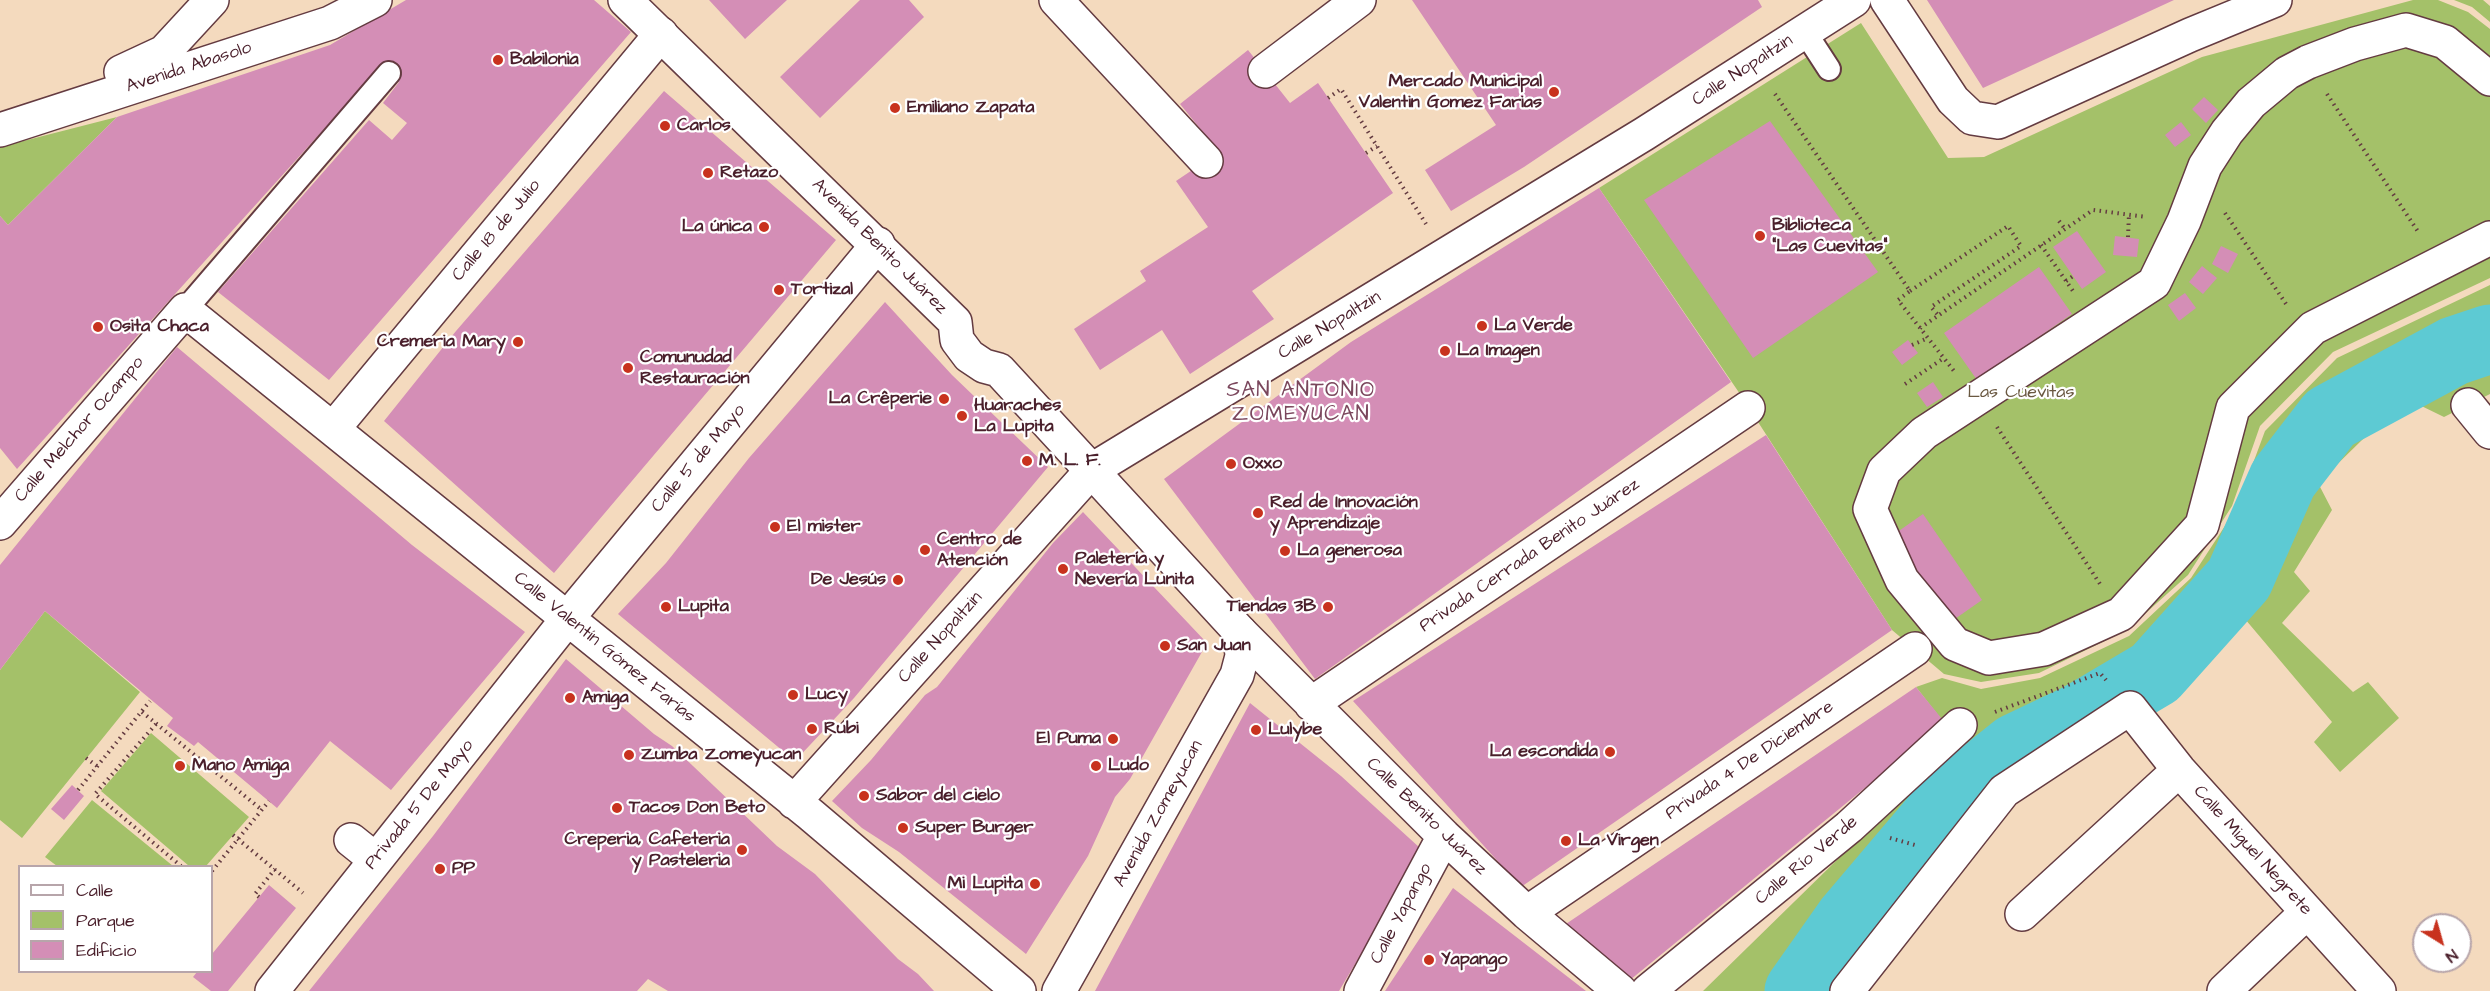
<!DOCTYPE html>
<meta charset="utf-8">
<style>
body{margin:0}
#map{position:relative;width:2490px;height:991px;overflow:hidden;background:#f4dabe;font-family:"Architects Daughter",sans-serif}
canvas{display:block}
.legend{position:absolute;left:18px;top:865px;width:195px;height:108px;box-sizing:border-box;background:#fff;border:2px solid #b7a5aa;margin:0;padding:8px 10px;list-style:none;font-size:18px;color:#4a1f2b}
.legend li{display:flex;align-items:center;gap:12px;height:30px}
.legend b{width:30px;border:2px solid #b7a5aa}
.north{position:absolute;left:2412px;top:913px;width:60px;height:60px;box-sizing:border-box;background:#fff;border:2px solid #b7a5aa;border-radius:50%;rotate:143deg;font-size:16px;font-weight:700;line-height:24px;text-align:center;color:#4a1f2b}
.north::after{content:'';display:block;margin:auto;width:21px;height:27px;background:#c8321e;clip-path:polygon(50% 0,100% 100%,50% 72%,0 100%)}
</style>
<div id="map">
<canvas width="2490" height="991"></canvas>
<ul class="legend">
<li><b style="height:8px;background:#fff"></b>Calle</li>
<li><b style="height:16px;background:#a4c169"></b>Parque</li>
<li><b style="height:16px;background:#d48eb6"></b>Edificio</li>
</ul>
<div class="north">N</div>
</div>
<script>
const ctx = document.querySelector('canvas').getContext('2d');
ctx.lineJoin = 'round';
function fillPath(path, color) {
  ctx.fillStyle = color;
  ctx.fill(path, 'evenodd');
}
function shape(rows) {
  const path = new Path2D();
  for (const r of rows) {
    path.moveTo(r[0], r[1]);
    for (let i = 2; i < r.length; i += 2) path.lineTo(r[i], r[i + 1]);
  }
  return path;
}
function trace(path, color, width, dash) {
  ctx.strokeStyle = color;
  ctx.lineWidth = width;
  ctx.lineCap = dash ? 'butt' : 'round';
  ctx.setLineDash(dash || []);
  ctx.stroke(path);
}
function label(font, color, halo, rows, align = 'center') {
  ctx.font = font + ' "Architects Daughter",sans-serif';
  ctx.lineWidth = 4.5;
  ctx.setLineDash([]);
  ctx.textBaseline = 'middle';
  ctx.strokeStyle = halo;
  ctx.fillStyle = color;
  for (const [text, x, y, turn = 0] of rows) {
    ctx.save();
    ctx.translate(x, y);
    ctx.rotate((+turn || 0) * Math.PI / 180);
    ctx.textAlign = isNaN(turn) ? turn : align;
    if (halo) ctx.strokeText(text, 0, 0);
    ctx.fillText(text, 0, 0);
    ctx.restore();
  }
}
fillPath(shape([
 [2413,0,2438,0,2468,12,2490,29,2490,278,2333,352,2260,426,2232,506,2188,575,2127,630,2039,673,1981,682,1944,674,1892,630,1740,394,1599,188,1861,23,1948,158,1984,157,2202,57],
 [2454,0,2483,0,2490,6,2490,22,2472,7],
 [117,117,8,225,0,216,0,147],
 [2490,285,2490,394,2444,417,2405,398,2318,483,2332,510,2294,572,2310,591,2282,623,2353,692,2368,682,2399,718,2340,772,2314,742,2332,722,2245,619,2226,634,2182,623,2145,664,2075,707,2009,738,1939,794,1839,913,1792,979,1797,991,1703,991,1886,812,1888,769,1941,719,1916,687,1942,678,1981,689,2040,678,2129,636,2191,578,2236,509,2265,431,2337,358],
 [45,611,140,692,22,838,0,820,0,670],
 [151,733,249,817,206,866,189,866,101,791],
 [92,800,173,866,57,866,45,857]
]), '#a4c169');
trace(shape([
 [1799,991,1849,920,1950,801,2016,748,2079,718,2155,673,2239,579,2283,479,2330,418,2454,351,2490,339]
]), '#5dcad3', 69);
fillPath(shape([
 [406,0,594,0,631,32,329,380,218,292,369,120,392,140,407,123,383,103,399,82,381,66,17,469,0,448,0,216,8,225,117,117,330,45],
 [709,0,787,0,745,39],
 [860,0,909,0,924,17,820,118,780,77],
 [1412,0,1758,0,1762,7,1524,167,1451,211,1425,170,1496,125],
 [1927,0,2174,0,1983,88],
 [1248,50,1290,103,1318,83,1393,193,1252,291,1274,319,1190,374,1162,330,1100,370,1074,329,1146,281,1140,271,1208,227,1176,181,1219,152,1180,104],
 [664,91,836,240,554,573,384,421,456,331],
 [2204,97,2218,110,2206,123,2192,109],
 [1770,121,1878,272,1753,358,1644,200],
 [2181,122,2191,135,2175,147,2165,135],
 [1599,188,1731,382,1315,679,1164,479,1351,342],
 [2077,231,2106,272,2082,289,2053,247],
 [2115,236,2139,239,2137,257,2113,255],
 [2221,246,2238,254,2228,273,2212,264],
 [2202,266,2217,278,2203,294,2189,282],
 [2039,267,2072,314,1977,380,1944,333],
 [2185,293,2196,308,2179,321,2168,305],
 [885,302,952,375,1048,467,854,698,795,761,618,614,666,563,749,458],
 [1908,340,1918,353,1902,365,1892,352],
 [177,347,412,545,525,632,391,790,330,741,277,808,198,742,194,746,167,726,173,718,45,611,0,670,0,565],
 [1933,382,1943,397,1927,407,1917,393],
 [1766,435,1892,630,1521,887,1353,701],
 [1083,512,1207,643,1130,779,1115,797,1088,856,1026,954,899,852,862,828,832,801,871,760,925,695,937,687,1053,543],
 [1923,514,1982,600,1952,621,1893,535],
 [566,659,654,734,672,746,777,846,815,874,898,959,918,974,934,991,668,991,648,979,637,991,309,991,433,836],
 [1916,687,1942,719,1888,769,1630,980,1560,928],
 [1250,703,1341,776,1420,848,1389,907,1339,991,1095,991],
 [72,785,84,796,64,820,51,809],
 [269,885,296,908,228,991,211,991,193,977,197,972,212,972,212,954],
 [1453,888,1586,991,1385,991]
]), '#d48eb6');
const service = shape([
 [1805,32,1829,69],
 [185,310,389,73]
]);
const pedestrian = shape([
 [2490,79,2445,42,2406,30,2355,44,2308,62,2287,73,2251,103,2227,132,2205,166,2184,221,2154,283,1924,433,1884,471,1870,509,1902,580,1955,644,1989,658,2044,649,2121,614,2202,525,2233,408,2313,328,2490,238]
]);
const minor = shape([
 [1056,0,1206,161],
 [1887,0,1953,100,1972,118,1998,122,2190,35,2275,0],
 [1265,71,1359,0],
 [121,72,164,52,212,0],
 [0,130,330,23,375,0],
 [2468,405,2490,432],
 [333,429,661,34],
 [0,523,185,310,810,814,1019,991],
 [1240,632,1444,836,1527,913,1620,991],
 [1311,704,1748,408],
 [794,802,1092,470,1644,134,1854,0],
 [351,840,376,860],
 [1527,913,1915,649],
 [2022,914,2179,770],
 [272,991,580,603,878,244],
 [1361,991,1444,836],
 [1648,991,1849,827,1960,725],
 [1847,991,2004,791,2130,708,2179,770,2379,991],
 [2224,991,2307,912]
]);
const tertiary = shape([
 [625,0,955,322,957,340,969,356,984,366,999,370,1240,632,1242,656,1237,675,1059,991]
]);
trace(service, '#643b41', 26);
trace(pedestrian, '#643b41', 36);
trace(minor, '#643b41', 36);
trace(tertiary, '#643b41', 36);
trace(shape([
 [1775,94,1910,291,1898,300,1954,371],
 [2327,94,2419,233],
 [1328,98,1341,89,1426,224],
 [1366,153,1377,146],
 [2225,213,2286,304],
 [2059,221,2065,229],
 [2128,237,2129,214],
 [2041,245,2073,291],
 [2066,281,2073,276],
 [1910,291,2008,226,2021,246,1931,307,1938,315],
 [1920,328,2093,210,2147,217],
 [1912,345,1928,338],
 [1905,384,1944,358],
 [1997,427,2100,584],
 [142,712,262,810],
 [1995,712,2100,673,2106,680],
 [156,724,95,794,181,866],
 [86,758,97,766],
 [78,790,150,701],
 [233,835,303,893],
 [1890,838,1915,845],
 [212,871,269,801],
 [259,897,255,894,275,869]
]), '#643b41', 4, [1.5, 4.5]);
trace(service, '#fff', 22);
trace(pedestrian, '#fff', 33);
trace(minor, '#fff', 33);
trace(tertiary, '#fff', 33);
for (const [x, y, r, color] of [
 [498,60,6,"#c8321e"],
 [1554,92,6,"#c8321e"],
 [895,108,6,"#c8321e"],
 [665,126,6,"#c8321e"],
 [708,173,6,"#c8321e"],
 [764,227,6,"#c8321e"],
 [1760,236,6,"#c8321e"],
 [779,290,6,"#c8321e"],
 [1482,326,6,"#c8321e"],
 [98,327,6,"#c8321e"],
 [518,342,6,"#c8321e"],
 [1445,351,6,"#c8321e"],
 [628,368,6,"#c8321e"],
 [944,399,6,"#c8321e"],
 [962,416,6,"#c8321e"],
 [1027,461,6,"#c8321e"],
 [1231,464,6,"#c8321e"],
 [1258,513,6,"#c8321e"],
 [775,527,6,"#c8321e"],
 [925,550,6,"#c8321e"],
 [1285,551,6,"#c8321e"],
 [1063,569,6,"#c8321e"],
 [898,580,6,"#c8321e"],
 [666,607,6,"#c8321e"],
 [1328,607,6,"#c8321e"],
 [1165,646,6,"#c8321e"],
 [793,695,6,"#c8321e"],
 [570,698,6,"#c8321e"],
 [812,729,6,"#c8321e"],
 [1256,730,6,"#c8321e"],
 [1113,739,6,"#c8321e"],
 [1610,752,6,"#c8321e"],
 [629,755,6,"#c8321e"],
 [180,766,6,"#c8321e"],
 [1096,766,6,"#c8321e"],
 [864,796,6,"#c8321e"],
 [617,808,6,"#c8321e"],
 [903,828,6,"#c8321e"],
 [1566,841,6,"#c8321e"],
 [742,850,6,"#c8321e"],
 [440,869,6,"#c8321e"],
 [1035,884,6,"#c8321e"],
 [1429,960,6,"#c8321e"]
]) {
  const dot = new Path2D();
  dot.arc(x, y, r, 0, 2 * Math.PI);
  ctx.fillStyle = color;
  ctx.fill(dot);
  trace(dot, '#fff', 2);
}
label('bold 18px', '#4a1f2b', '#fff', [
 ["Babilonia",510,60],
 ["Mercado Municipal",1542,82,"right"],
 ["Valentin Gomez Farias",1542,103,"right"],
 ["Emiliano Zapata",907,108],
 ["Carlos",677,126],
 ["Retazo",720,173],
 ["Biblioteca",1772,226],
 ["\"Las Cuevitas\"",1772,247],
 ["La única",752,227,"right"],
 ["Tortizal",791,290],
 ["La Verde",1494,326],
 ["Osita Chaca",110,327],
 ["Cremeria Mary",506,342,"right"],
 ["La Imagen",1457,351],
 ["Comunudad",640,358],
 ["Restauración",640,379],
 ["La Crêperie",932,399,"right"],
 ["Huaraches",974,406],
 ["La Lupita",974,427],
 ["M. L. F.",1039,461],
 ["Oxxo",1243,464],
 ["Red de Innovación",1270,503],
 ["y Aprendizaje",1270,524],
 ["El mister",787,527],
 ["Centro de",937,540],
 ["Atención",937,561],
 ["La generosa",1297,551],
 ["Paletería y",1075,559],
 ["Nevería Lunita",1075,580],
 ["De Jesús",886,580,"right"],
 ["Lupita",678,607],
 ["Tiendas 3B",1316,607,"right"],
 ["San Juan",1177,646],
 ["Lucy",805,695],
 ["Amiga",582,698],
 ["Rubi",824,729],
 ["Lulybe",1268,730],
 ["El Puma",1101,739,"right"],
 ["La escondida",1598,752,"right"],
 ["Zumba Zomeyucan",641,755],
 ["Mano Amiga",192,766],
 ["Ludo",1108,766],
 ["Sabor del cielo",876,796],
 ["Tacos Don Beto",629,808],
 ["Super Burger",915,828],
 ["Creperia, Cafeteria",730,840,"right"],
 ["y Pasteleria",730,861,"right"],
 ["La Virgen",1578,841],
 ["PP",452,869],
 ["Mi Lupita",1023,884,"right"],
 ["Yapango",1441,960]
], 'left');
label('18px', '#4a1f2b', '#fff', [
 ["Avenida Abasolo",189,68,-18],
 ["Calle Nopaltzin",1743,71,-33],
 ["Calle 18 de Julio",497,231,-50],
 ["Avenida Benito Juárez",879,247,45],
 ["Calle Nopaltzin",1330,326,-31],
 ["Calle Melchor Ocampo",80,430,-49],
 ["Calle 5 de Mayo",699,459,-50],
 ["Privada Cerrada Benito Juárez",1530,556,-34],
 ["Calle Nopaltzin",941,638,-48],
 ["Calle Valentín Gómez Farías",604,648,39],
 ["Privada 4 De Diciembre",1750,761,-34],
 ["Privada 5 De Mayo",420,805,-51],
 ["Avenida Zomeyucan",1159,814,-61],
 ["Calle Benito Juárez",1426,817,44],
 ["Calle Miguel Negrete",2252,851,48],
 ["Calle Río Verde",1807,861,-40],
 ["Calle Yapango",1402,914,-62]
]);
label('18px', '#6a5841', '#fff', [
 ["Las Cuevitas",2021,393]
]);
ctx.letterSpacing = '1.5px';
label('21px', '#7a465c', '#fff', [
 ["SAN ANTONIO",1301,392],
 ["ZOMEYUCAN",1301,416]
]);
ctx.letterSpacing = '0px';
</script>
